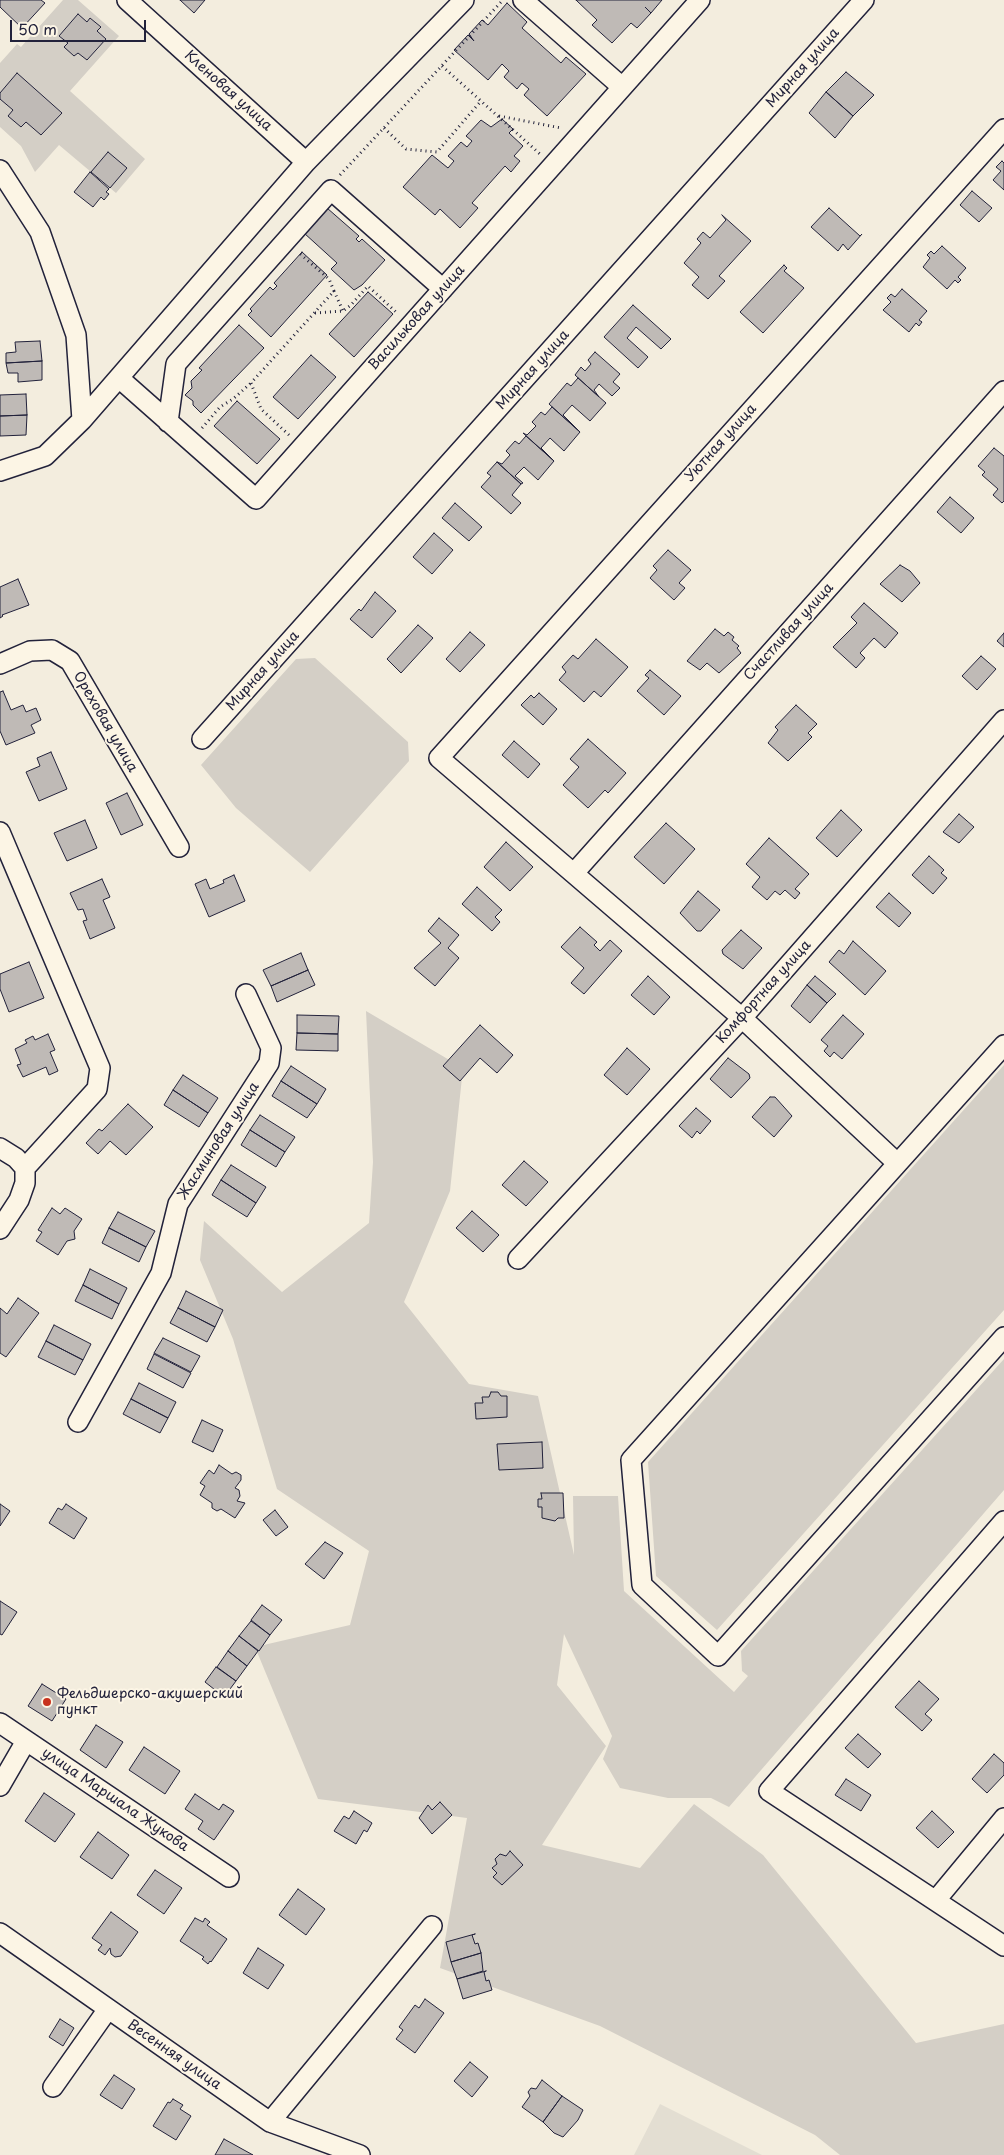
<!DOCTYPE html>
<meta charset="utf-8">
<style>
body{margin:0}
#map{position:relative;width:1004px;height:2155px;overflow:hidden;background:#f3edde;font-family:"Playpen Sans",sans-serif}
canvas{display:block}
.scale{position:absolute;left:10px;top:20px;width:136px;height:22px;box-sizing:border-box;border:2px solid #22223b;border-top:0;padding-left:6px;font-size:15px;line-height:18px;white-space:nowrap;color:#22223b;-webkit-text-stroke:4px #fcf5e5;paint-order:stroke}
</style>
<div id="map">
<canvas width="1004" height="2155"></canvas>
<div class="scale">50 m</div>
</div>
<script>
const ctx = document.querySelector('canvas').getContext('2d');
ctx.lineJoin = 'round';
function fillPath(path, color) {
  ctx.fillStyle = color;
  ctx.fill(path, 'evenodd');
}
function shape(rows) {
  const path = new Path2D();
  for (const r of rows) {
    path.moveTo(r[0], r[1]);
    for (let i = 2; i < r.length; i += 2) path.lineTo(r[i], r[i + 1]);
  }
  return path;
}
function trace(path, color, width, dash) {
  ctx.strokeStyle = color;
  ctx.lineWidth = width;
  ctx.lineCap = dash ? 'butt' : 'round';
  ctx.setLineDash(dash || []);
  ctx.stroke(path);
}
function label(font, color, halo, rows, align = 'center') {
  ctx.font = font + ' "Playpen Sans",sans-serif';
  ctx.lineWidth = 4;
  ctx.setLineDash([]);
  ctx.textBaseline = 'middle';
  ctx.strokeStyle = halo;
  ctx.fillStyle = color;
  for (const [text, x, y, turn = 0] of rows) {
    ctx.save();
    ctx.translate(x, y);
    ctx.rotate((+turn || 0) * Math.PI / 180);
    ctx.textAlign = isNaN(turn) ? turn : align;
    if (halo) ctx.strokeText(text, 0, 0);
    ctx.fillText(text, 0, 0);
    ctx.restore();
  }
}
fillPath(shape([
 [660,2104,762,2155,634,2155]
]), '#e3ded2');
fillPath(shape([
 [63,0,78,0,119,36,70,91,145,159,116,193,59,145,35,172,21,146,0,127,0,63,17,44,21,47],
 [315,658,408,742,409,761,310,872,236,808,201,765,296,659],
 [366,1011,463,1068,450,1191,404,1302,469,1384,538,1396,574,1555,573,1496,618,1496,624,1591,734,1692,748,1676,742,1671,741,1651,1004,1359,1004,1490,729,1807,711,1798,668,1798,620,1788,603,1759,612,1736,564,1634,557,1685,606,1746,542,1845,640,1868,694,1804,763,1855,916,2043,1004,2024,1004,2155,840,2155,815,2135,600,2026,440,1968,467,1818,318,1799,255,1647,350,1625,369,1551,277,1489,233,1339,200,1260,204,1221,282,1292,369,1223,373,1162],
 [1004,1065,1004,1310,717,1630,656,1576,648,1462]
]), '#d4cfc6');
const building = shape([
 [0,0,41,0,45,3,22,28,0,7,0,0],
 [180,0,205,0,194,13,180,0],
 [576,0,662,0,651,13,645,7,651,13,637,28,631,23,612,43,592,25,597,20,576,0],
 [507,3,527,22,522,28,561,63,566,57,586,74,547,116,524,95,529,89,522,83,517,89,504,77,509,71,502,64,488,80,454,50,468,35,474,41,469,34,482,20,488,25,507,3],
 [78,14,87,22,90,18,101,27,97,31,106,39,87,60,78,53,74,56,64,47,68,43,59,36,78,14],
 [846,72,874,95,853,116,826,92,846,72],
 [17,73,62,113,41,135,26,122,21,127,8,116,13,110,0,99,0,93,17,73],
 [826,92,853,116,835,138,809,113,826,92],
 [502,119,513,129,509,133,523,146,514,156,520,161,511,172,505,166,472,203,478,208,460,228,440,209,435,215,403,187,432,155,448,168,454,161,448,156,461,142,467,147,472,141,466,136,481,120,491,127,502,119],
 [108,152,127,168,110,188,91,172,108,152],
 [1002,161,1004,163,1004,190,993,180,1001,171,996,167,1002,161],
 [90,172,109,189,106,192,109,194,104,200,101,197,93,207,74,192,90,172],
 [972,191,992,208,979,222,960,205,972,191],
 [327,208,359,236,356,239,359,242,362,239,385,260,362,285,354,290,331,269,337,263,304,233,327,208],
 [829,208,860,236,862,234,848,250,843,244,838,251,811,227,829,208],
 [722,215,751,241,719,276,725,281,708,299,692,285,699,277,684,263,701,243,697,239,703,232,710,238,726,220,722,215],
 [942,246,966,268,958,277,961,280,958,283,955,280,947,289,923,267,930,258,927,255,931,251,934,254,942,246],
 [302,252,327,275,271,337,248,315,252,311,250,309,270,287,273,290,277,286,274,283,302,252],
 [784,265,787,268,784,271,804,288,763,333,740,312,784,265],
 [902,289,927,311,919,320,922,322,919,326,916,323,909,332,883,310,891,302,887,298,891,294,895,297,902,289],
 [368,292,393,314,354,357,329,334,368,292],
 [633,305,671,339,661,349,636,327,627,338,648,357,638,368,604,337,633,305],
 [239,325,264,348,201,413,193,405,193,401,185,395,192,388,191,381,202,370,199,368,239,325],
 [40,341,42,361,6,363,6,353,16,352,15,342,40,341],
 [595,352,620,374,613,382,620,388,612,396,599,384,594,390,599,397,575,375,581,367,585,371,591,364,588,360,595,352],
 [311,355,336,377,298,419,273,397,311,355],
 [42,361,42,380,18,382,18,373,8,373,6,363,42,361],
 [578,378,606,403,590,421,572,405,563,415,580,432,549,404,567,383,571,386,578,378],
 [26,394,27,415,0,416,0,395,26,394],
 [237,401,280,439,257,464,214,426,237,401],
 [552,407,580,432,564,451,550,438,541,448,554,461,523,433,527,435,536,426,532,422,541,412,545,415,552,407],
 [27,415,26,435,0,436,0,416,27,415],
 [526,436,554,461,538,480,524,467,515,476,523,483,521,484,497,462,502,464,510,455,506,451,515,441,519,444,526,436],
 [994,448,1004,456,1004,501,1002,503,993,495,998,489,982,475,985,472,978,466,994,448],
 [497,462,521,484,512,495,521,503,511,514,481,487,491,476,487,473,497,462],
 [950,497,974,518,961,533,937,512,950,497],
 [455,503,482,527,469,541,442,518,455,503],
 [434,533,453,550,432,574,413,557,434,533],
 [668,550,691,570,679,583,685,588,674,600,650,578,657,570,653,566,668,550],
 [900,565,910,571,920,583,902,602,880,584,900,565],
 [18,579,29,605,2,615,3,616,0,618,0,587,18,579],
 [375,592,396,611,372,638,350,619,359,609,361,611,375,592],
 [864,603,898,633,885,648,874,638,860,653,865,658,856,668,833,647,857,623,851,617,864,603],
 [418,625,433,638,401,673,387,659,418,625],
 [715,629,724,636,728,632,734,637,732,640,739,646,737,648,741,653,719,673,707,663,700,670,687,661,715,629],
 [470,632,485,645,460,672,446,659,470,632],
 [1004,633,1004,647,997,641,1004,633],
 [596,639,628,667,601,697,594,691,584,702,559,680,566,672,562,667,573,655,578,659,596,639],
 [981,656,996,669,977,690,962,676,981,656],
 [650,670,681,696,664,715,637,691,649,678,645,675,650,670],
 [3,691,11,710,23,705,26,712,36,708,41,720,31,725,35,733,6,745,0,731,0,692,3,691],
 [539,693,557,709,543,725,521,705,531,695,534,698,539,693],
 [796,705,817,724,808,733,812,737,788,761,768,743,778,730,775,727,796,705],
 [588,739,626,773,608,793,605,790,588,808,563,785,579,767,570,759,588,739],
 [514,741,540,764,528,778,502,755,514,741],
 [51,752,67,789,39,801,26,772,40,766,37,758,51,752],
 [127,793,143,825,121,835,106,803,127,793],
 [841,810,862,830,837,857,816,838,841,810],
 [959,814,974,827,959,843,943,832,959,814],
 [85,820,97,848,67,861,54,833,85,820],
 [666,823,695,849,664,884,634,857,666,823],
 [769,838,809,874,795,889,800,893,795,899,785,890,780,895,775,891,767,900,752,887,760,877,746,864,769,838],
 [506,842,533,867,510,891,484,867,506,842],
 [929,856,944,870,941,873,947,878,933,894,912,875,929,856],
 [234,875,245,901,209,917,195,884,206,879,210,889,224,883,223,880,234,875],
 [102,879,110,897,103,900,115,928,90,939,83,921,87,920,83,909,78,910,70,893,102,879],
 [477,887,502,910,495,917,500,922,492,931,462,904,477,887],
 [698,891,720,910,701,931,697,931,680,913,698,891],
 [889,893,911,913,899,927,876,907,889,893],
 [439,918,459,935,448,948,459,958,435,986,414,968,441,943,428,931,439,918],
 [580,927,597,942,594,945,600,951,610,940,622,951,584,994,571,983,584,968,561,947,580,927],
 [741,930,762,948,743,969,723,954,722,950,741,930],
 [853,941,886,971,865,995,829,962,839,950,844,954,853,941],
 [301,953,308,970,271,986,263,970,301,953],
 [29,962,44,998,9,1012,0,989,0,974,29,962],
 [308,970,315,985,277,1002,271,986,308,970],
 [648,976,670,997,654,1015,631,995,648,976],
 [815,976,836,994,827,1003,807,985,815,976],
 [807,985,827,1003,810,1023,791,1006,807,985],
 [297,1015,339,1016,338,1034,297,1033,297,1015],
 [843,1015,864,1034,842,1059,834,1052,830,1057,824,1051,828,1046,821,1040,843,1015],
 [480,1025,513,1055,497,1073,480,1058,460,1081,443,1066,480,1025],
 [297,1033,338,1034,338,1051,296,1050,297,1033],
 [48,1034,55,1050,50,1052,58,1071,49,1075,46,1067,23,1077,17,1065,21,1064,15,1049,27,1043,25,1040,33,1036,35,1040,48,1034],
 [627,1048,650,1069,627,1095,604,1075,627,1048],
 [728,1058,749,1074,750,1078,731,1098,710,1079,728,1058],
 [291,1066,326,1089,317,1104,281,1081,291,1066],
 [183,1075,218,1098,208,1113,173,1090,183,1075],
 [281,1081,317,1104,307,1118,272,1096,281,1081],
 [173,1090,208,1113,199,1127,164,1105,173,1090],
 [770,1097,775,1097,792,1116,774,1137,752,1117,770,1097],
 [128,1104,153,1127,126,1155,110,1141,98,1154,86,1143,99,1129,102,1131,128,1104],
 [696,1108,711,1121,700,1134,697,1131,692,1138,679,1126,696,1108],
 [260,1115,295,1137,285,1152,250,1130,260,1115],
 [250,1130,285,1152,276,1167,241,1145,250,1130],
 [524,1161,548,1182,526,1206,502,1185,524,1161],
 [231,1165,266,1187,256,1203,221,1180,231,1165],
 [221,1180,256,1203,247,1217,212,1195,221,1180],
 [52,1208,60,1214,65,1208,82,1219,74,1231,75,1239,67,1241,58,1255,36,1241,42,1232,38,1230,52,1208],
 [472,1211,499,1235,483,1252,456,1228,472,1211],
 [118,1212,155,1231,146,1247,109,1228,118,1212],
 [109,1228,146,1247,139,1262,102,1243,109,1228],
 [90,1269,127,1288,119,1304,83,1285,90,1269],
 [83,1285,119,1304,112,1319,75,1301,83,1285],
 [186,1291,223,1310,215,1327,178,1308,186,1291],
 [18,1298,39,1313,6,1357,0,1353,0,1308,7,1314,18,1298],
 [178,1308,215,1327,207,1342,170,1323,178,1308],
 [54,1325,91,1344,83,1360,46,1341,54,1325],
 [163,1338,200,1356,191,1372,154,1353,163,1338],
 [46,1341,83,1360,75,1375,38,1357,46,1341],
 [154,1354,191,1373,183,1388,147,1369,154,1354],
 [139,1383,176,1402,168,1418,131,1399,139,1383],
 [491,1392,498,1392,501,1396,507,1396,507,1417,476,1419,475,1403,483,1403,482,1397,489,1397,491,1392],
 [131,1399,168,1418,160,1433,123,1414,131,1399],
 [202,1420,223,1430,213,1452,192,1442,202,1420],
 [542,1442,543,1468,499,1470,497,1444,542,1442],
 [219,1465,232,1474,236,1472,241,1475,241,1480,235,1488,239,1490,240,1496,237,1501,245,1503,235,1518,221,1509,217,1511,212,1508,212,1503,200,1495,205,1486,200,1483,209,1470,214,1474,219,1465],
 [541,1493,563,1493,564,1518,558,1518,555,1521,542,1518,542,1507,538,1507,538,1499,542,1499,541,1493],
 [0,1504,10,1511,0,1526,0,1504],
 [66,1504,87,1518,74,1539,49,1523,58,1508,62,1510,66,1504],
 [275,1510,288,1527,276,1536,263,1520,275,1510],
 [325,1542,343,1553,324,1579,305,1564,325,1542],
 [0,1601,17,1612,2,1635,0,1634,0,1601],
 [262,1605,282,1620,270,1635,251,1620,262,1605],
 [251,1621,270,1635,259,1651,239,1636,251,1621],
 [239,1636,258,1651,247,1666,228,1651,239,1636],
 [228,1651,247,1666,236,1681,217,1667,228,1651],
 [216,1667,236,1681,224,1697,205,1682,216,1667],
 [919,1681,939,1699,925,1714,932,1720,922,1731,895,1707,919,1681],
 [42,1684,66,1699,52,1721,28,1706,42,1684],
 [96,1725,123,1742,106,1768,80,1750,96,1725],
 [858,1734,881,1754,868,1768,845,1748,858,1734],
 [144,1747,180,1771,165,1794,129,1770,144,1747],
 [994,1754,1004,1763,1004,1775,987,1793,972,1779,994,1754],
 [846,1779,871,1795,861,1811,835,1795,846,1779],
 [44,1793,75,1814,55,1842,25,1821,44,1793],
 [195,1794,219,1810,223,1804,234,1811,214,1840,198,1829,203,1821,185,1809,195,1794],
 [440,1802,452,1815,432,1834,419,1818,428,1805,432,1810,440,1802],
 [354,1811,372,1823,367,1832,364,1830,356,1844,334,1831,344,1816,349,1819,354,1811],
 [932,1811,954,1832,938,1848,916,1828,932,1811],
 [98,1832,129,1855,112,1879,80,1857,98,1832],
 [510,1851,523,1865,502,1885,493,1877,497,1873,492,1868,497,1864,495,1859,500,1854,506,1856,510,1851],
 [155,1870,182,1888,164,1914,137,1895,155,1870],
 [298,1889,325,1909,306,1935,279,1915,298,1889],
 [111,1912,138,1932,121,1956,115,1957,111,1954,110,1948,105,1955,98,1950,102,1945,92,1938,111,1912],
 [195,1918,203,1922,205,1918,210,1922,207,1925,227,1939,211,1962,210,1961,208,1964,202,1959,204,1957,180,1941,195,1918],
 [475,1934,472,1935,475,1944,478,1943,481,1953,451,1962,446,1942,475,1934],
 [258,1948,284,1965,268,1989,243,1973,258,1948],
 [481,1953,483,1971,457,1979,451,1962,481,1953],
 [486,1971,484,1972,486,1981,489,1980,492,1990,463,1999,457,1979,486,1971],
 [425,1999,444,2013,415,2053,396,2039,403,2030,399,2027,415,2005,419,2008,425,1999],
 [60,2019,74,2028,63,2046,49,2037,60,2019],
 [470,2062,488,2077,472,2097,454,2081,470,2062],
 [114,2075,135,2089,122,2109,100,2095,114,2075],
 [542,2080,562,2096,543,2122,522,2107,530,2096,528,2092,531,2088,536,2089,542,2080],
 [562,2096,583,2110,578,2120,563,2137,554,2133,543,2122,562,2096],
 [173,2099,183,2105,180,2109,191,2116,176,2140,153,2126,168,2102,170,2103,173,2099],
 [224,2139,253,2155,215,2155,224,2139]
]);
fillPath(building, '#bfbab6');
trace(building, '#22223b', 1);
const minor = shape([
 [127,0,306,162],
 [523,0,622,87],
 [0,170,40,232,76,335,82,420],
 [119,378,256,499,700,0],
 [168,422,176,364,331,190,443,289],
 [0,471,45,456,82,420,306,162,464,0],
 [0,664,30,651,52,650,70,661,179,847],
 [202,739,864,0],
 [0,832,100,1068,97,1089,25,1168],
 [574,873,1004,391],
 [1004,1045,631,1460,642,1585,718,1656,1004,1337],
 [0,1148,16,1158,25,1168,25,1183,19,1200,0,1229],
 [897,1163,742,1018,439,758,1004,129],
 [518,1259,742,1018,1004,720],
 [78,1422,161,1273,178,1204,269,1063,271,1048,246,994],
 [1004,1521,769,1791,1004,1946],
 [0,1723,229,1877],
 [0,1786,26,1741],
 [936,1900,1004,1818],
 [0,1933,270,2122,360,2155],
 [53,2087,108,2009],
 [270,2122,432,1926]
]);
trace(minor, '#22223b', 22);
trace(shape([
 [442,66,540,154],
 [499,116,561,128],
 [384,128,406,149,437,152,481,101],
 [340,175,503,0],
 [334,291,343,311],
 [315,313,343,311,351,305,368,286,397,313],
 [202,428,220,407,233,399,251,383],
 [289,435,261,409,251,383,334,291,329,279,298,252]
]), '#22223b', 3, [1, 4]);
trace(minor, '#fcf5e5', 19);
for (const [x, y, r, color] of [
 [47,1702,5,"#c8321e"]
]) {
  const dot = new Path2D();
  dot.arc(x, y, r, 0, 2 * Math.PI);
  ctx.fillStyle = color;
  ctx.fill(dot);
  trace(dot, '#fcf5e5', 2);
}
label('14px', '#22223b', '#fcf5e5', [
 ["Мирная улица",803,68,-48],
 ["Кленовая улица",228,91,42],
 ["Васильковая улица",417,318,-48],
 ["Мирная улица",533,370,-48],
 ["Уютная улица",721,443,-48],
 ["Счастливая улица",789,632,-48],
 ["Мирная улица",263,671,-48],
 ["Ореховая улица",105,722,60],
 ["Комфортная улица",764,992,-48],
 ["Жасминовая улица",219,1141,-57],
 ["улица Маршала Жукова",115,1800,34],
 ["Весенняя улица",174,2055,35]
]);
label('14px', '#22223b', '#fcf5e5', [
 ["Фельдшерско-акушерский",57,1694],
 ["пункт",57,1710]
], 'left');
</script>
